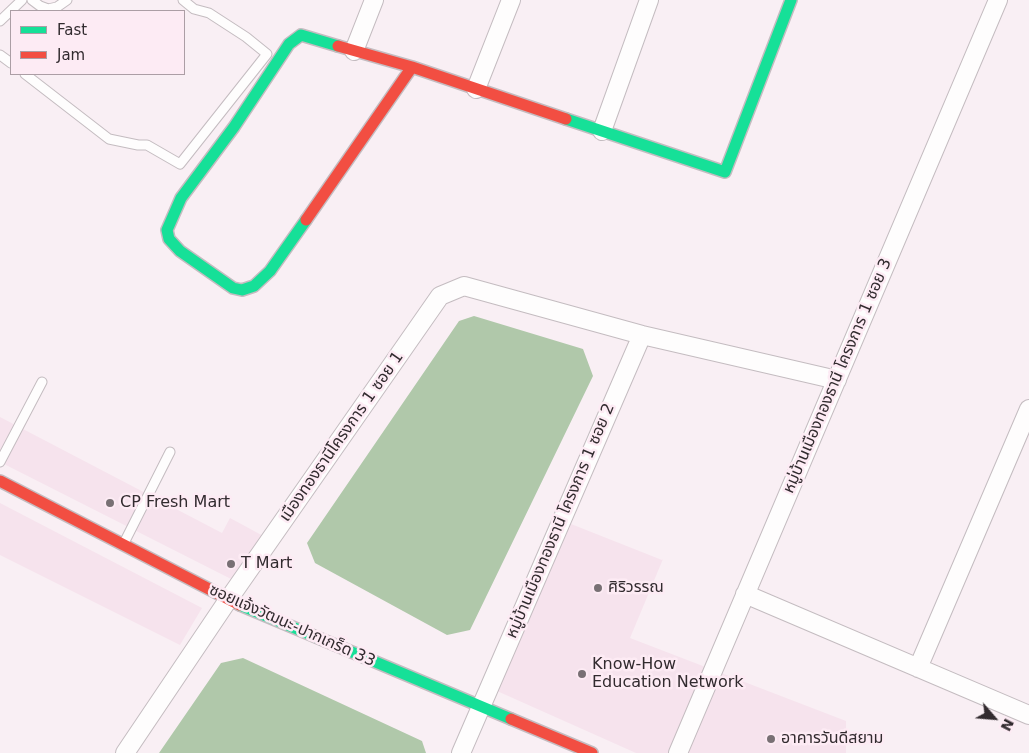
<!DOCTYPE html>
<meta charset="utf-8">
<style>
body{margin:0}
#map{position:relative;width:1029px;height:753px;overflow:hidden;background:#f9eff4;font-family:"DejaVu Sans",sans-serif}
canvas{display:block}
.legend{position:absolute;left:10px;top:10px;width:175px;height:65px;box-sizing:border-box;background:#fdebf4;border:1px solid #ac9ea5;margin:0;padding:6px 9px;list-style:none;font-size:15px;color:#322b2f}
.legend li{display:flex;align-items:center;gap:10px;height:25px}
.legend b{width:25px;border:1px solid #ac9ea5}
.north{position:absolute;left:969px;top:693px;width:50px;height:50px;-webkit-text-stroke:4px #fdebf4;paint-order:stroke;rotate:117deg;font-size:14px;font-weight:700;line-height:20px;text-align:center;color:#322b2f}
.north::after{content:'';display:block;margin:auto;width:18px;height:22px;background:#322b2f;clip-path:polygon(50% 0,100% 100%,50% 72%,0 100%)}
</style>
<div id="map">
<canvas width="1029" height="753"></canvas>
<ul class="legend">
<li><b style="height:6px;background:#16e098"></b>Fast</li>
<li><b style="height:6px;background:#f24e42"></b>Jam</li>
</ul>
<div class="north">N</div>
</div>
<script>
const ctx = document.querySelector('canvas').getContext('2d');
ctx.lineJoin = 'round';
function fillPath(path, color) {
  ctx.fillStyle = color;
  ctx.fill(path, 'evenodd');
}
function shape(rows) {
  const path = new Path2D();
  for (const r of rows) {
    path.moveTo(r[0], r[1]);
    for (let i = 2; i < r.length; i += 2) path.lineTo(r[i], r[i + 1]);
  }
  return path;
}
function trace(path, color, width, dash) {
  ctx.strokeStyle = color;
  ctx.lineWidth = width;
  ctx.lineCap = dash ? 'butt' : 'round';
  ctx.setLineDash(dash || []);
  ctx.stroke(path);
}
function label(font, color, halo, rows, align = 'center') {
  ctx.font = font + ' "DejaVu Sans","Noto Sans Thai",sans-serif';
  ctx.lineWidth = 5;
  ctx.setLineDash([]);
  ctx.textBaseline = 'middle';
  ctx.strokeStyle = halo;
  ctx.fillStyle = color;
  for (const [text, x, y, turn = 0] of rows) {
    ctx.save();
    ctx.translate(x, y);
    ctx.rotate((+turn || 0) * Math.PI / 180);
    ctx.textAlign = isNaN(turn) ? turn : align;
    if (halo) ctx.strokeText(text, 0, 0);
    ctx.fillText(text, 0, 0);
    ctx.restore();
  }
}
fillPath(shape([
 [0,417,222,533,230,518,267,538,235,581,0,462],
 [0,503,202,608,180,645,0,555],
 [571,524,662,560,663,559,630,638,846,721,846,753,636,753,497,691]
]), '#f6e3ed');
fillPath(shape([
 [474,316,583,349,593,376,470,630,447,635,315,563,307,543,459,321],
 [243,658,422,741,426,753,159,753,221,663]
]), '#b0c8aa');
const lane = shape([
 [32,0,40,6,48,9,57,7,67,0],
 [0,21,22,0],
 [0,55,11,63],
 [25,74,109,139,138,145,147,145,180,164,267,54,246,37,209,13,194,9,183,0],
 [0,462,42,382],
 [124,543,170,452]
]);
const street = shape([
 [354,51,374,0],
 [476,89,511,0],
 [602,131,649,0],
 [745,594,1029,715],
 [918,668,1029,409],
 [125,753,228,600,440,296,464,286,642,335,837,380],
 [461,753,642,335],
 [678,753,998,0]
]);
const fast = shape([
 [566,119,725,172,791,0],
 [306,220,270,271,254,286,242,290,233,288,180,251,169,239,167,230,181,198,234,127,289,44,301,35,338,46],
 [240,605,511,719]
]);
const jam = shape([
 [338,46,412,67,566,119],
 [306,220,412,67],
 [0,481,240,605],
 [511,719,592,753]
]);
trace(lane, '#c4bcc0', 11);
trace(street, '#c4bcc0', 20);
trace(fast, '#c4bcc0', 14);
trace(jam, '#c4bcc0', 14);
trace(lane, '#fefdfd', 9);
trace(street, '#fefdfd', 18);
trace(fast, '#16e098', 11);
trace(jam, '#f24e42', 11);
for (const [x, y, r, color] of [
 [110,503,5,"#787074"],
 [231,564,5,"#787074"],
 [598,588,5,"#787074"],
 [582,674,5,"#787074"],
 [771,739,5,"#787074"]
]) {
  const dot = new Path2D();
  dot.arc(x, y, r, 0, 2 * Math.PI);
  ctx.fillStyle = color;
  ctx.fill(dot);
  trace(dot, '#fdebf4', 2);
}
label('16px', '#322b2f', '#fdebf4', [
 ["หมู่บ้านเมืองทองธานี โครงการ 1 ซอย 3",838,376,-67],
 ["เมืองทองธานีโครงการ 1 ซอย 1",342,437,-55],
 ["หมู่บ้านเมืองทองธานี โครงการ 1 ซอย 2",561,521,-67],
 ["ซอยแจ้งวัฒนะ-ปากเกร็ด 33",292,626,24]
]);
label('16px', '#322b2f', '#fdebf4', [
 ["CP Fresh Mart",120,503],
 ["T Mart",241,564],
 ["ศิริวรรณ",608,588],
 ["Know-How",592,665],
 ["Education Network",592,683],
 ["อาคารวันดีสยาม",781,739]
], 'left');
</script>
